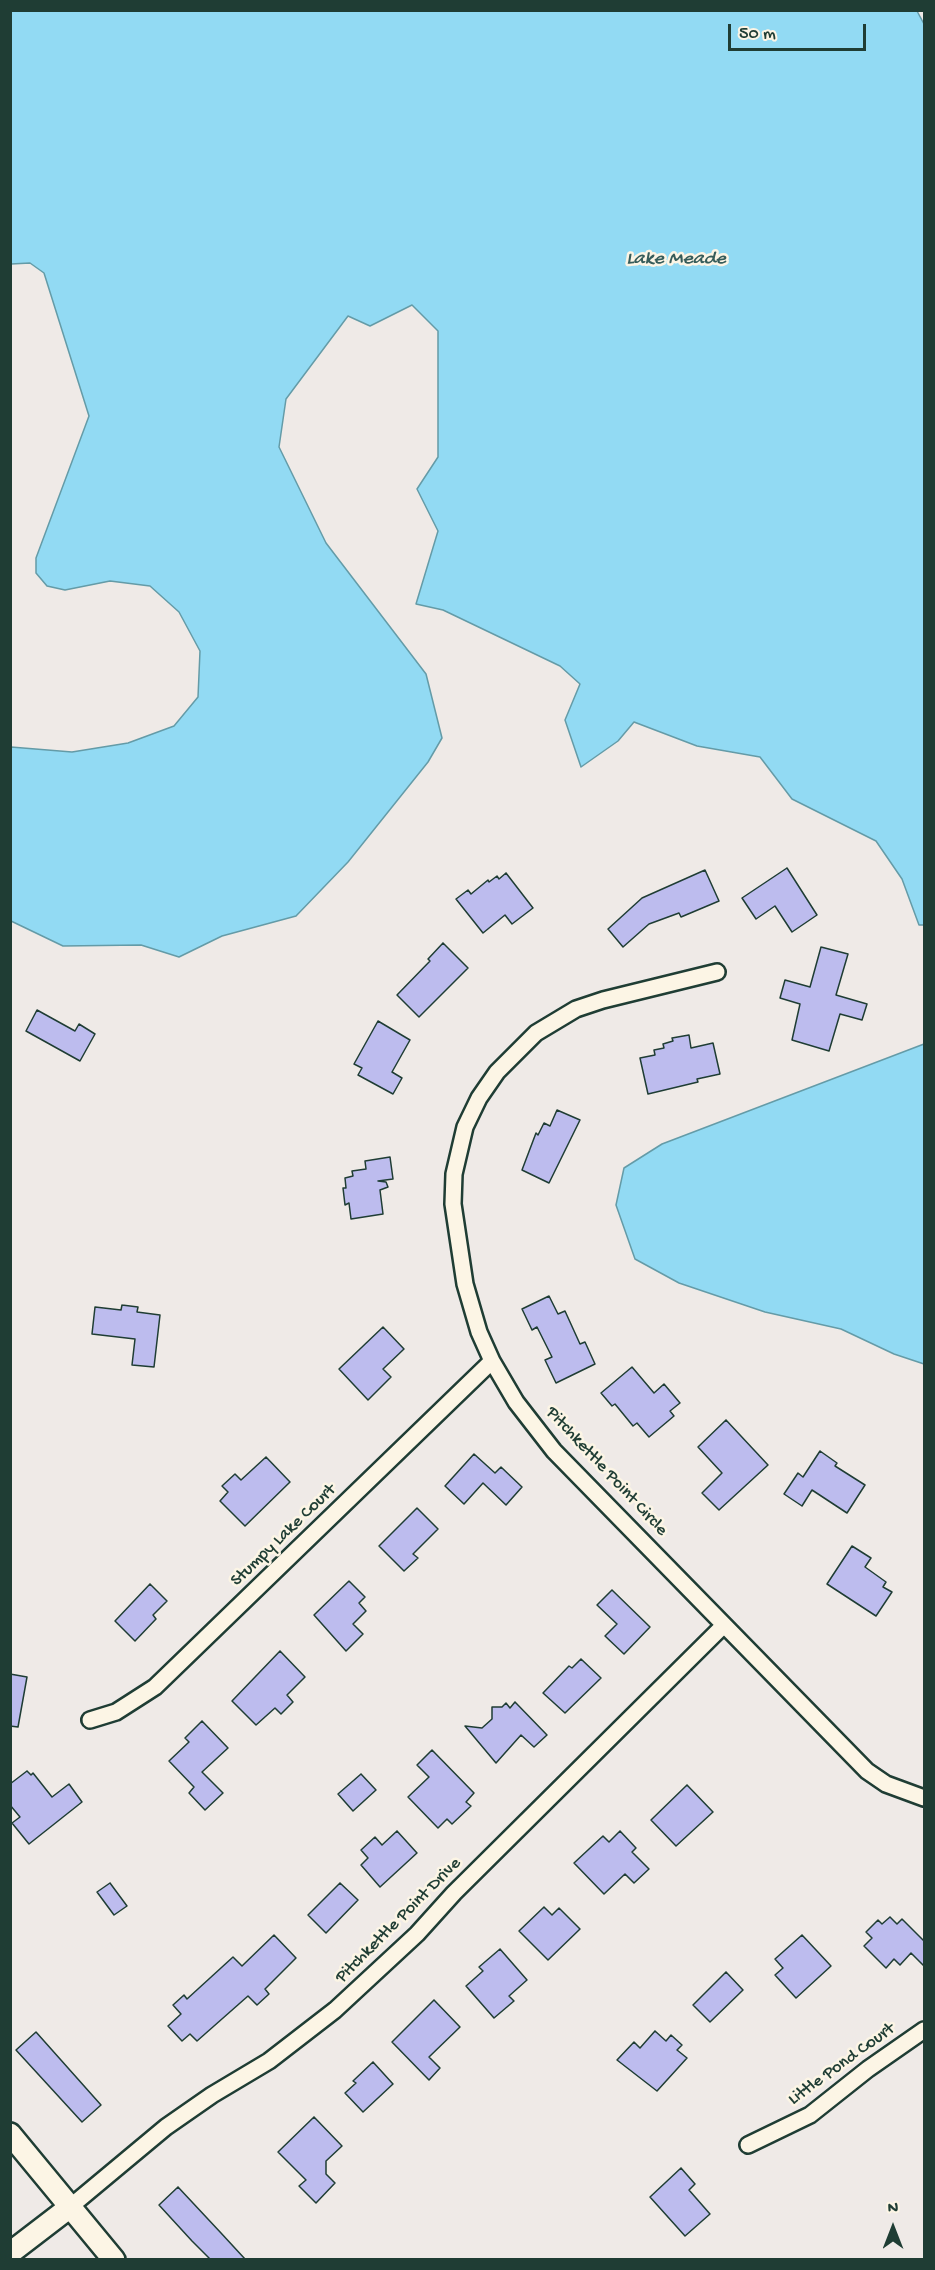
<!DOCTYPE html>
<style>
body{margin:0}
#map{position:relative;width:935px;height:2270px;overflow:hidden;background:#efeae7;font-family:"Gochi Hand",sans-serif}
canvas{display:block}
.frame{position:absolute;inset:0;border:12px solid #1f3d34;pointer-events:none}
.north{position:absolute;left:863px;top:2198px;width:60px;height:60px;-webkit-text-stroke:4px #fcf5e5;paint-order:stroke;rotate:0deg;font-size:16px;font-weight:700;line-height:24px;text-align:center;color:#1f3d34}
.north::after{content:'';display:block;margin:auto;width:21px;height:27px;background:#1f3d34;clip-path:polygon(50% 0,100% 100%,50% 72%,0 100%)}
.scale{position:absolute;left:728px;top:24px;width:138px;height:27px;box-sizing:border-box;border:3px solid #1f3d34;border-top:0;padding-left:8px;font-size:18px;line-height:21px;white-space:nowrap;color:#1f3d34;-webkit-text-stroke:4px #fcf5e5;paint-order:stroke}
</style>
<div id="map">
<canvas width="935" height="2270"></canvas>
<div class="frame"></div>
<div class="north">N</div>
<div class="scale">50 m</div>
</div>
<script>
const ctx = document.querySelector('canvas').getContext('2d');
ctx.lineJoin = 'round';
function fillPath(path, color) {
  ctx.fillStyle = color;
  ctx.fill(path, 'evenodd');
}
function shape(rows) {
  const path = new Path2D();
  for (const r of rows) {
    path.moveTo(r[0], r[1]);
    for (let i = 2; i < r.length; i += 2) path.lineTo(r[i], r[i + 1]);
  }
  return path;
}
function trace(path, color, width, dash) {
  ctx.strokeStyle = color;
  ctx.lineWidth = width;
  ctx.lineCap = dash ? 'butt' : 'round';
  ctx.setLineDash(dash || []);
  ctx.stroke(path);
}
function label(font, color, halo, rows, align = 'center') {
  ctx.font = font + ' "Gochi Hand",sans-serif';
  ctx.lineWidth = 5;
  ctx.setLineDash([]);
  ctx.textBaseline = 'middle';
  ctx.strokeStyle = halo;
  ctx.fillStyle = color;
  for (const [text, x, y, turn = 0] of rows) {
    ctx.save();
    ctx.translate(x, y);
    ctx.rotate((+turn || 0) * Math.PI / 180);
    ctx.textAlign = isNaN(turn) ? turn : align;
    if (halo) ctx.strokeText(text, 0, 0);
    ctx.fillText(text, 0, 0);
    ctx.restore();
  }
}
const water = shape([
 [11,10,917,11,924,24,924,925,919,925,902,879,876,841,792,799,760,757,697,746,634,722,618,741,581,767,565,720,580,684,560,666,443,610,416,604,438,531,417,489,438,457,438,331,412,305,370,326,348,316,286,399,279,447,326,543,426,674,442,738,428,762,348,862,296,916,222,936,179,957,141,945,63,946,11,921,11,747,72,752,128,743,174,726,198,697,200,651,179,612,150,586,110,581,65,590,47,586,36,573,36,558,89,416,44,273,30,263,11,264,11,10],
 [924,1044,924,1364,894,1354,841,1329,765,1312,679,1283,635,1259,616,1205,624,1168,662,1144,924,1044]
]);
fillPath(water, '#92daf3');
trace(water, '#649ba7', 1.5);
const building = shape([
 [787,868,817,915,792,932,775,906,756,919,742,898,787,868],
 [705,870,719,901,681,917,679,913,649,924,623,947,608,929,642,898,705,870],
 [506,873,533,908,512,924,505,915,483,933,456,899,468,890,471,894,488,880,489,882,497,876,499,879,506,873],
 [443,943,468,968,419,1017,397,995,430,961,428,959,443,943],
 [821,947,848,954,836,995,867,1004,862,1020,840,1014,829,1051,792,1040,800,1004,780,998,785,980,810,987,821,947],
 [37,1010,75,1031,79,1024,95,1034,80,1061,26,1031,37,1010],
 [378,1021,410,1040,392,1072,402,1078,393,1094,358,1075,362,1068,354,1064,378,1021],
 [689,1035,691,1048,713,1043,720,1074,697,1079,698,1082,648,1094,640,1058,655,1055,654,1050,664,1048,663,1044,673,1041,672,1038,689,1035],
 [557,1110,580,1120,549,1183,522,1170,536,1133,538,1135,544,1123,550,1126,557,1110],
 [390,1157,393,1179,378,1181,386,1182,388,1187,380,1190,383,1214,351,1219,349,1203,345,1205,343,1188,346,1188,345,1178,353,1176,352,1171,366,1169,365,1161,390,1157],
 [549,1296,558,1314,565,1311,580,1344,585,1342,595,1364,556,1383,545,1360,552,1357,537,1327,532,1330,522,1309,549,1296],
 [122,1305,138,1307,137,1312,160,1315,154,1367,132,1365,135,1339,92,1334,95,1307,121,1310,122,1305],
 [383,1327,404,1349,383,1369,391,1377,368,1400,339,1369,383,1327],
 [632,1367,654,1393,664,1384,680,1403,670,1411,674,1416,649,1437,637,1423,633,1426,615,1404,612,1406,601,1393,632,1367],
 [726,1420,768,1465,719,1510,702,1493,722,1473,698,1447,726,1420],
 [820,1451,837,1463,835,1466,865,1485,847,1513,812,1490,802,1506,784,1494,798,1473,803,1477,820,1451],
 [474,1454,495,1473,501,1467,522,1487,506,1505,483,1483,464,1504,445,1486,474,1454],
 [266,1457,290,1482,245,1526,220,1501,228,1492,222,1486,235,1474,241,1480,266,1457],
 [417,1508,438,1529,413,1554,418,1558,404,1571,379,1546,417,1508],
 [852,1546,871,1558,865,1567,886,1582,883,1587,892,1592,876,1616,827,1584,852,1546],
 [349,1581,365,1597,359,1603,366,1611,353,1624,363,1634,346,1651,314,1615,349,1581],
 [150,1584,167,1601,153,1615,156,1619,135,1641,115,1621,150,1584],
 [612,1590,650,1627,624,1654,605,1636,617,1624,597,1605,612,1590],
 [280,1651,305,1677,287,1695,293,1702,281,1714,275,1708,256,1725,232,1701,280,1651],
 [581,1659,601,1678,565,1713,543,1693,569,1666,572,1668,581,1659],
 [10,1674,27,1677,18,1727,10,1726,10,1674],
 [515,1702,547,1735,534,1747,521,1735,496,1763,465,1726,482,1728,492,1719,492,1707,502,1707,506,1703,510,1708,515,1702],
 [202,1721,228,1748,202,1772,223,1793,205,1810,189,1793,194,1787,169,1761,189,1742,185,1738,202,1721],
 [432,1750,474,1793,466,1802,471,1806,452,1824,447,1819,438,1828,408,1797,429,1777,417,1765,432,1750],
 [27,1771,31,1775,33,1773,52,1797,69,1784,82,1802,29,1844,12,1823,20,1817,10,1805,10,1784,27,1771],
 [361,1774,376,1790,353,1811,338,1794,361,1774],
 [687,1785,713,1812,676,1846,651,1820,687,1785],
 [397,1831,417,1853,380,1887,361,1865,368,1858,361,1850,375,1837,382,1845,397,1831],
 [620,1831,636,1848,632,1852,649,1869,634,1883,625,1874,604,1894,574,1863,603,1836,609,1842,620,1831],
 [110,1883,127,1906,114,1915,97,1892,110,1883],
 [340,1883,358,1900,326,1933,308,1915,340,1883],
 [544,1907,552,1915,559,1908,580,1929,548,1960,519,1931,544,1907],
 [890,1917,897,1924,902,1919,924,1941,924,1966,911,1953,900,1965,894,1959,886,1968,864,1946,872,1938,866,1932,878,1920,882,1924,890,1917],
 [274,1935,296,1958,265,1989,269,1994,257,2005,248,1996,197,2041,190,2034,182,2041,168,2026,181,2014,173,2005,184,1995,187,1999,233,1957,242,1966,274,1935],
 [802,1935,831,1966,796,1998,775,1975,783,1968,775,1959,802,1935],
 [500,1949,527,1980,509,1996,514,2001,494,2018,466,1986,483,1971,479,1967,500,1949],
 [726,1972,743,1990,710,2022,693,2005,726,1972],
 [434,2000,460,2027,429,2057,440,2068,429,2080,392,2042,434,2000],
 [655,2031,666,2041,671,2035,682,2045,677,2050,687,2058,657,2091,617,2060,634,2042,640,2048,655,2031],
 [36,2032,101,2105,82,2122,16,2050,36,2032],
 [373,2062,393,2084,363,2112,345,2093,356,2083,353,2081,373,2062],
 [314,2117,342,2146,326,2161,326,2174,335,2183,316,2203,299,2186,306,2180,278,2152,314,2117],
 [681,2168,695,2184,689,2190,710,2214,685,2236,650,2197,681,2168],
 [178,2187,221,2233,245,2259,210,2259,192,2241,159,2205,178,2187]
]);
fillPath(building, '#bdbcee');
trace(building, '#1f3d34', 1.5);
const street = shape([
 [717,972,603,1000,576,1009,536,1033,497,1072,479,1098,465,1127,454,1174,453,1204,465,1284,479,1332,492,1361,516,1402,554,1451,867,1771,886,1784,924,1798],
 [90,1720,116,1712,155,1687,492,1361],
 [748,2145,810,2115,868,2069,924,2030],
 [70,2207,166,2127,212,2095,269,2061,335,2010,417,1934,454,1893,724,1625]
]);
const secondary = shape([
 [10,2134,114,2260],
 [10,2253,70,2207]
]);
trace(street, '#1f3d34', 20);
trace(secondary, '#1f3d34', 26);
trace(street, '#fcf5e5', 15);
trace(secondary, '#fcf5e5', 21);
label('18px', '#1f3d34', '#fcf5e5', [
 ["Pitchkettle Point Circle",606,1472,47],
 ["Stumpy Lake Court",284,1536,-44],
 ["Pitchkettle Point Drive",399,1921,-45],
 ["Little Pond Court",842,2065,-36]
]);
label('italic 20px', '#365c5a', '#fcf5e5', [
 ["Lake Meade",676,260]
]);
</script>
